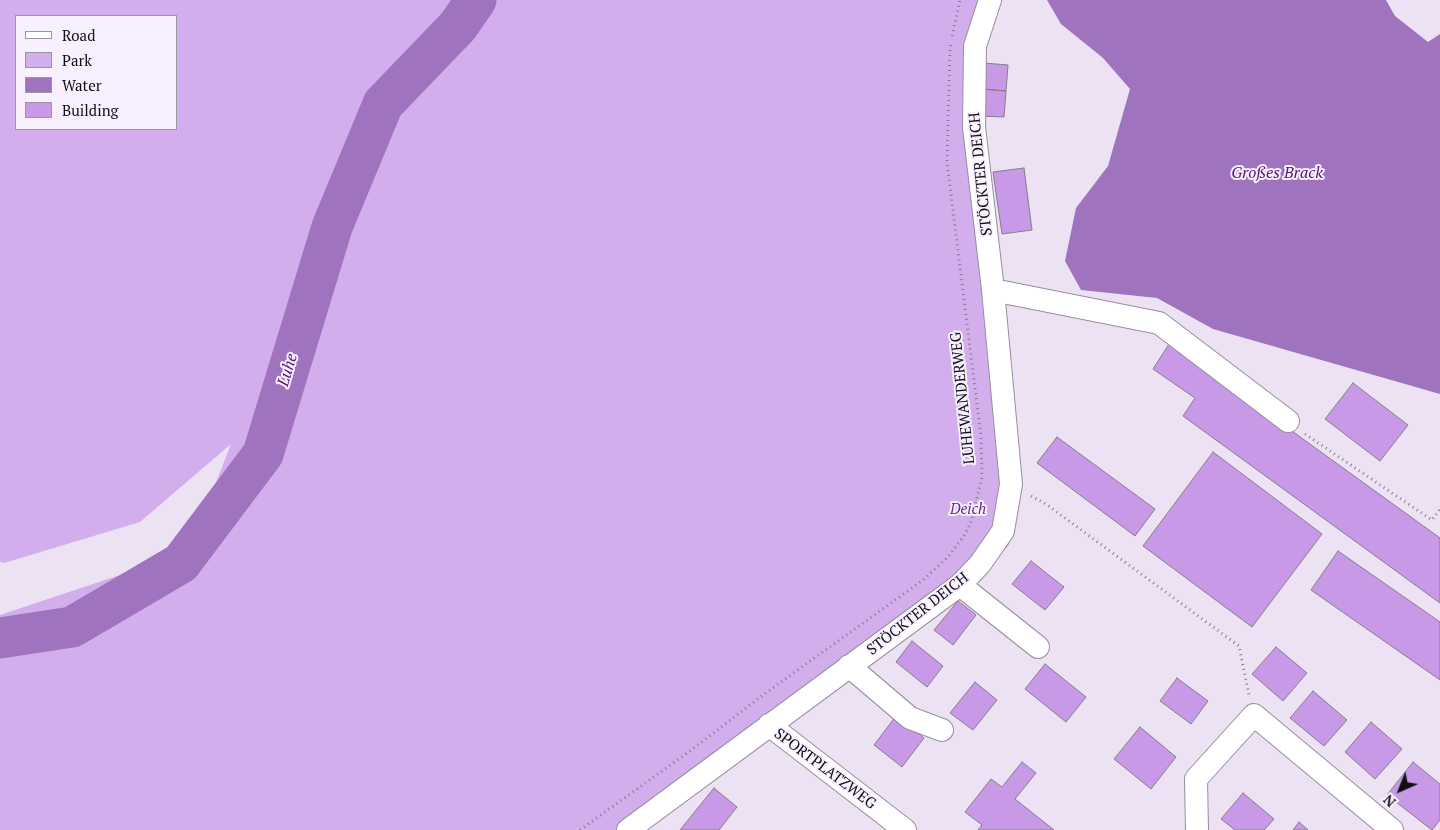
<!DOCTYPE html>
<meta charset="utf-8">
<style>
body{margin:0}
#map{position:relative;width:1440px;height:830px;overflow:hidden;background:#ece2f4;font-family:"PT Serif",serif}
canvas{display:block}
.legend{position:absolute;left:15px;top:15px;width:162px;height:115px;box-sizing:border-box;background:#f8f0ff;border:1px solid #9c96a1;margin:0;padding:6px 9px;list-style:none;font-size:15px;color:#120e14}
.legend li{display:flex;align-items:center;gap:10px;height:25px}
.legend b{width:25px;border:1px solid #9c96a1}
.north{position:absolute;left:1375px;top:765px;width:50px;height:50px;-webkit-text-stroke:4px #f8f0ff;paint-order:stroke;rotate:224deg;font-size:14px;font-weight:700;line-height:20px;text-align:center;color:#120e14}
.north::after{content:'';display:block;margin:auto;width:18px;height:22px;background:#120e14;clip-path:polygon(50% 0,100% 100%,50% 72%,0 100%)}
</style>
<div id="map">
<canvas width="1440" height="830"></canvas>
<ul class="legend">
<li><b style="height:6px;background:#fff"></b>Road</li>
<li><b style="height:14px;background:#d3aeed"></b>Park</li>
<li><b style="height:14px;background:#a073be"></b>Water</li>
<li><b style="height:14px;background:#c799e6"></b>Building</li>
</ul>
<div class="north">N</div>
</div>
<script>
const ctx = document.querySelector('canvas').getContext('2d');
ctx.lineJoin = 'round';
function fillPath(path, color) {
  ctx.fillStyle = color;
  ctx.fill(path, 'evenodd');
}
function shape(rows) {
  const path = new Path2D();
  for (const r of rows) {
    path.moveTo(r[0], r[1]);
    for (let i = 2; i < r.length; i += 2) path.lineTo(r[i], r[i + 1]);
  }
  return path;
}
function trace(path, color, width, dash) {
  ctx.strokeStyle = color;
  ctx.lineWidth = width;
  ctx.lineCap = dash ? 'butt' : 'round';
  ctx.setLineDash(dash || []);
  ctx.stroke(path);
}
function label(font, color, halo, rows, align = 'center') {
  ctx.font = font + ' "PT Serif",serif';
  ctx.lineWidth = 4;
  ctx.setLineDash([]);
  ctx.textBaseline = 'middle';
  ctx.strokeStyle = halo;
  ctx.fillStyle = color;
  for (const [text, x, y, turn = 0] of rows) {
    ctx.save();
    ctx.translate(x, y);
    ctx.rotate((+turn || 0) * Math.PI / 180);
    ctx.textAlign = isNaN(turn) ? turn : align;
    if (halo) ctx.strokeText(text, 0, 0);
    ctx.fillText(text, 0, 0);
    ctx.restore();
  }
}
fillPath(shape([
 [0,0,1001,0,979,53,978,119,1022,491,1009,545,977,579,642,830,0,830,0,615,189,552,231,444,140,522,4,563,0,562],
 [16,16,176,16,176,129,16,129]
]), '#d3aeed');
fillPath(shape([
 [1047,0,1386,0,1395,16,1428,42,1440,34,1440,394,1213,329,1157,298,1081,290,1065,261,1076,208,1108,166,1130,89,1103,58,1061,24]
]), '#a073be');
trace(shape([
 [0,638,72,627,181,563,263,454,332,227,383,104,458,26,476,0]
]), '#a073be', 41);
const building = shape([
 [984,63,1008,65,1006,91,982,89,984,63],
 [982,89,1006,91,1004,117,980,116,982,89],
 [1024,168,1032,230,1002,234,993,172,1024,168],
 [1169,344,1213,374,1440,538,1440,603,1183,416,1195,398,1153,369,1169,344],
 [1353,383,1408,425,1380,461,1325,419,1353,383],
 [1057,437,1155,509,1135,536,1037,463,1057,437],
 [1213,452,1322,534,1252,627,1143,546,1213,452],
 [1338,551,1440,622,1440,680,1311,590,1338,551],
 [1031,561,1064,587,1045,610,1012,584,1031,561],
 [958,601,976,615,953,645,934,630,958,601],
 [912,641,943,666,927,687,896,662,912,641],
 [1276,647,1307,673,1283,701,1252,674,1276,647],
 [1045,664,1086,697,1066,722,1025,689,1045,664],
 [1177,678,1208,701,1191,724,1160,701,1177,678],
 [975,682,997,700,973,730,950,713,975,682],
 [1313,691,1347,720,1324,746,1290,718,1313,691],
 [896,716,924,738,902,767,874,745,896,716],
 [1371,722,1402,749,1375,779,1345,752,1371,722],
 [1140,727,1176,757,1151,789,1114,759,1140,727],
 [1022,762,1036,773,1015,799,1054,830,978,830,982,825,965,812,991,779,1002,787,1022,762],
 [1413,762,1440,784,1440,820,1432,830,1387,795,1413,762],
 [714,788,737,807,719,830,680,830,714,788],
 [1243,793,1274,819,1264,830,1235,830,1221,819,1243,793],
 [1299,822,1308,830,1293,830,1299,822]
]);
fillPath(building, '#c799e6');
trace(building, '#867d8c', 1);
const minor = shape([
 [993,290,1159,323,1288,421],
 [960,585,1038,647],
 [849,666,910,718,942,730],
 [769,725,905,830],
 [628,830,960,585,980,564,1003,531,1011,484,993,290,974,127,975,46,990,0],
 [1197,830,1196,779,1254,715,1392,830]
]);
trace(minor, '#978e9e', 24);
trace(shape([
 [952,36,960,0],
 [1305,434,1432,520,1440,509],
 [1031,496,1046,504,1239,646,1249,695],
 [580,830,690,751,763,695,923,580,947,558,964,536,972,520,982,477,981,437,947,162,950,49,951,42]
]), '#847d8a', 3, [1, 4]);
trace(minor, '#fff', 22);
label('15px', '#120e14', '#f8f0ff', [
 ["STÖCKTER DEICH",981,174,-96],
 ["LUHEWANDERWEG",963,398,-96],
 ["STÖCKTER DEICH",918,614,-38],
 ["SPORTPLATZWEG",825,769,37]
]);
label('italic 15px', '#622882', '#f8f0ff', [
 ["Deich",968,510]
]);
label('italic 16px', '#521570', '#f8f0ff', [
 ["Großes Brack",1277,173],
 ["Luhe",288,370,-73]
]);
</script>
